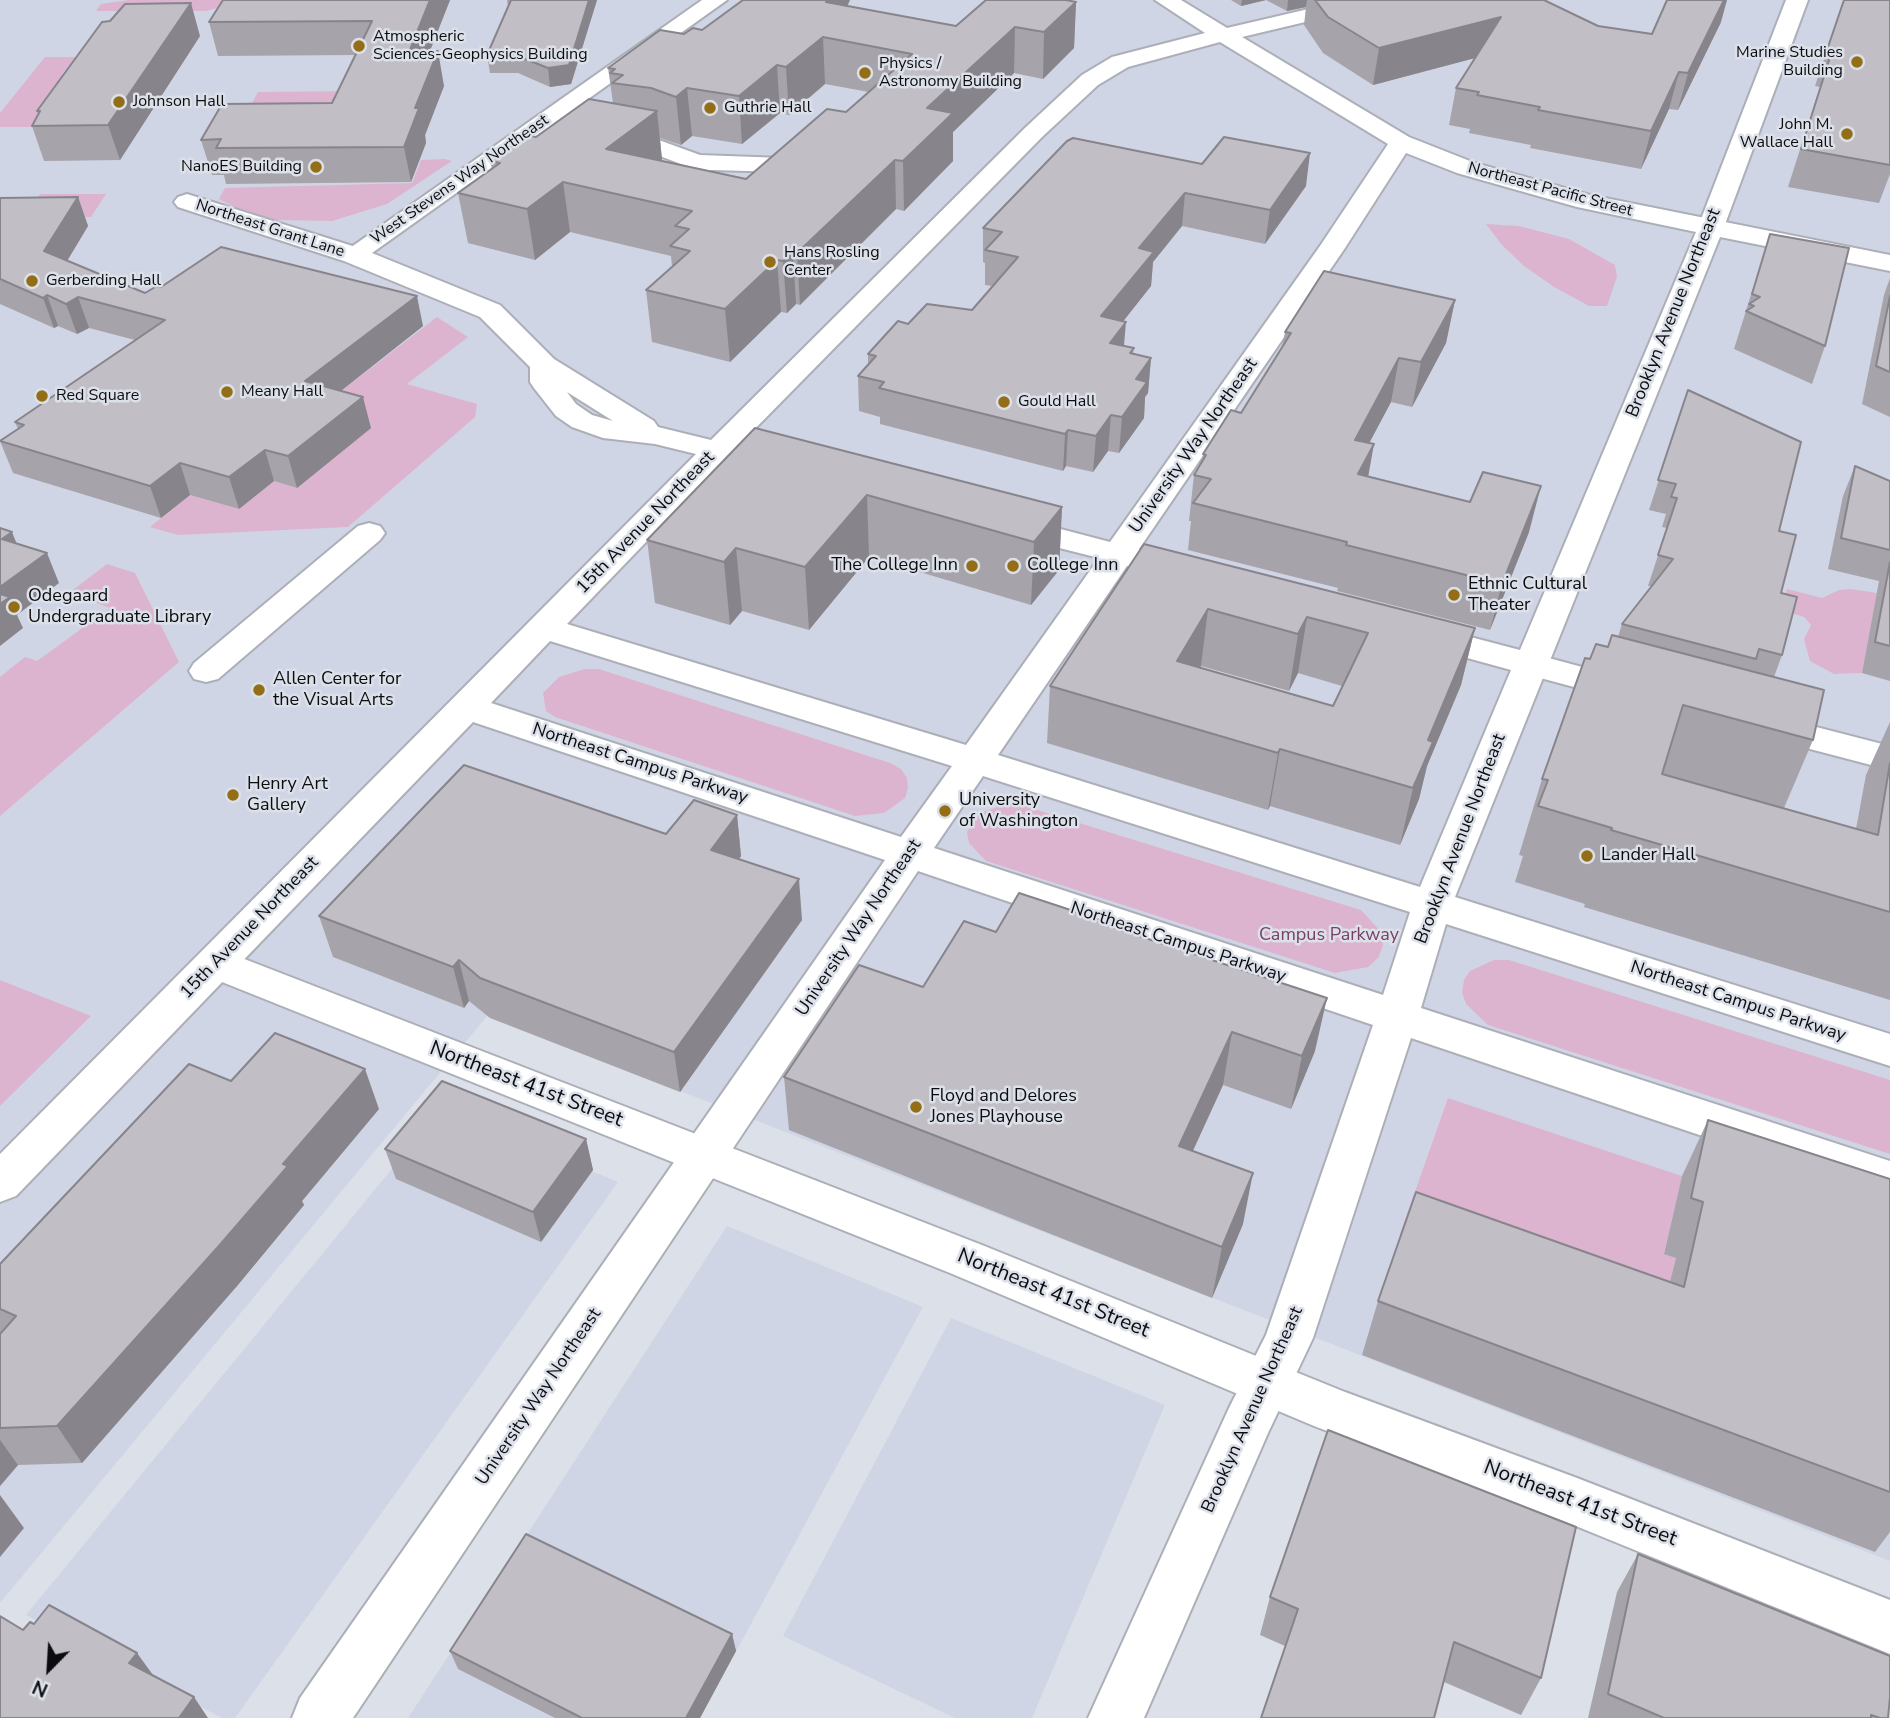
<!DOCTYPE html>
<style>
body{margin:0}
#map{position:relative;width:1890px;height:1718px;overflow:hidden;background:#dce0e9;font-family:"Nunito Sans",sans-serif}
canvas{display:block}
.north{position:absolute;left:14px;top:1634px;width:70px;height:70px;-webkit-text-stroke:5px #dce0e9;paint-order:stroke;rotate:204deg;font-size:19px;font-weight:700;line-height:28px;text-align:center;color:#0b0c0f}
.north::after{content:'';display:block;margin:auto;width:24px;height:32px;background:#0b0c0f;clip-path:polygon(50% 0,100% 100%,50% 72%,0 100%)}
</style>
<div id="map">
<canvas width="1890" height="1718"></canvas>
<div class="north">N</div>
</div>
<script>
const ctx = document.querySelector('canvas').getContext('2d');
ctx.lineJoin = 'round';
function fillPath(path, color) {
  ctx.fillStyle = color;
  ctx.fill(path, 'evenodd');
}
function shape(rows) {
  const path = new Path2D();
  for (const r of rows) {
    path.moveTo(r[0], r[1]);
    for (let i = 2; i < r.length; i += 2) path.lineTo(r[i], r[i + 1]);
  }
  return path;
}
function trace(path, color, width, dash) {
  ctx.strokeStyle = color;
  ctx.lineWidth = width;
  ctx.lineCap = dash ? 'butt' : 'round';
  ctx.setLineDash(dash || []);
  ctx.stroke(path);
}
function label(font, color, halo, rows, align = 'center') {
  ctx.font = font + ' "Nunito Sans",sans-serif';
  ctx.lineWidth = 5;
  ctx.setLineDash([]);
  ctx.textBaseline = 'middle';
  ctx.strokeStyle = halo;
  ctx.fillStyle = color;
  for (const [text, x, y, turn = 0] of rows) {
    ctx.save();
    ctx.translate(x, y);
    ctx.rotate((+turn || 0) * Math.PI / 180);
    ctx.textAlign = isNaN(turn) ? turn : align;
    if (halo) ctx.strokeText(text, 0, 0);
    ctx.fillText(text, 0, 0);
    ctx.restore();
  }
}
fillPath(shape([
 [0,0,1872,0,1890,6,1890,1561,487,1016,0,1603],
 [441,1109,618,1182,235,1718,222,1718,26,1615],
 [727,1226,923,1307,700,1718,408,1718],
 [951,1318,1165,1405,1032,1718,955,1718,783,1636]
]), '#d0d5e5');
fillPath(shape([
 [129,0,227,0,220,7,207,11,96,11,101,4],
 [45,57,76,57,62,74,71,75,33,127,0,127,0,113],
 [362,91,346,125,240,125,258,92],
 [445,159,452,161,387,204,332,221,273,220,242,211,219,199,225,188,412,183,421,160],
 [40,194,106,194,91,217,25,216],
 [1486,224,1519,226,1569,239,1615,265,1617,277,1607,306,1589,306,1554,287,1524,266,1502,245],
 [437,317,468,337,407,384,477,404,475,417,348,527,178,535,150,527,185,499,183,493,239,509,274,481,297,488,314,412],
 [107,564,135,573,179,662,0,816,0,677,25,657,37,661,110,608,69,593],
 [1787,589,1822,598,1839,590,1851,589,1877,593,1862,673,1834,674,1810,661,1804,639,1811,625,1804,617,1782,610],
 [585,669,599,669,890,763,901,769,907,778,908,788,905,798,884,813,855,816,555,717,546,711,543,693,559,677],
 [1006,804,1021,805,1361,910,1382,933,1383,946,1378,958,1368,967,1335,973,986,861,969,843,967,832,980,813],
 [1494,960,1509,960,1890,1080,1890,1154,1488,1025,1466,1004,1462,992,1464,980,1470,971],
 [0,980,91,1016,0,1106],
 [1448,1098,1682,1176,1664,1253,1676,1258,1660,1328,1400,1234]
]), '#ddb4cf');
const street = shape([
 [1786,0,1808,0,1724,227,1720,232,1711,235,1702,232,1698,227,1786,0],
 [609,134,656,139,700,155,783,158,792,160,795,165,792,170,783,172,711,170,678,200,669,203,660,200,656,195,686,166,652,153,601,146,597,141,601,136,609,134],
 [187,194,362,249,366,255,362,261,344,261,178,207,174,202,178,197,187,194],
 [369,523,380,526,385,533,380,540,218,679,206,682,194,679,189,671,194,663,358,526,369,523],
 [1530,653,1642,683,1648,691,1642,699,1630,702,1518,672,1513,664,1518,656,1530,653],
 [1762,713,1890,746,1890,770,1749,733,1744,725,1749,717,1762,713],
 [216,948,982,1245,1345,1392,1577,1478,1890,1600,1890,1654,1566,1522,1314,1426,950,1273,202,974,196,963,202,952,216,948]
]);
const secondary = shape([
 [702,0,727,0,372,253,500,305,554,359,654,421,658,427,711,440,1026,127,1082,75,1112,57,1205,33,1155,0,1181,0,1227,28,1347,0,1385,0,1381,4,1242,37,1409,137,1475,163,1590,195,1890,255,1890,271,1720,237,1455,897,1890,1034,1890,1066,1446,924,1421,1008,1890,1161,1890,1199,1411,1038,1313,1338,1268,1433,1144,1718,1088,1718,1229,1408,1266,1335,1373,1025,918,871,353,1718,292,1718,300,1698,885,860,473,722,16,1196,0,1202,0,1154,696,454,655,444,603,438,572,427,556,416,534,388,530,382,530,367,480,317,344,261,340,255,702,0],
 [1220,42,1388,144,1320,246,1110,542,1011,516,1000,519,995,526,1000,533,1099,558,966,745,567,624,724,461,736,464,747,461,751,455,747,449,738,446,1042,137,1098,85,1128,67,1220,42],
 [1406,153,1457,173,1577,207,1696,232,1520,650,1421,624,1409,628,1404,635,1409,642,1511,670,1420,887,998,755,1127,566,1143,570,1154,567,1159,560,1154,553,1139,549,1345,248,1406,153],
 [567,392,613,421,592,415,576,404,567,392],
 [550,641,952,766,901,837,491,703,550,641],
 [983,776,1410,912,1383,995,934,848,983,776]
]);
trace(street, '#acafb8', 4);
trace(secondary, '#acafb8', 4);
fillPath(street, '#fff');
fillPath(secondary, '#fff');
fillPath(shape([
 [450,0,430,51,444,86,425,135,426,143,411,182,226,184,224,175,212,175,201,140,332,103,355,55,218,56,209,22],
 [507,0,597,0,571,84,550,87,518,73,490,73,487,55,508,6],
 [743,0,850,0,847,6,956,26,1076,2,1074,48,1043,79,1014,73,953,132,953,161,904,211,896,209,800,305,796,304,787,313,781,312,730,362,652,342,646,290,672,266,671,256,570,232,535,260,468,243,458,193,492,169,490,161,536,137,613,103,608,68,684,34,702,30],
 [825,84,869,92,846,112,746,179,661,161,662,160,660,138,681,145,692,136,742,144,780,113,789,115],
 [1231,0,1266,0,1241,6],
 [1266,0,1544,0,1598,26,1652,34,1721,22,1678,110,1669,109,1641,169,1530,148,1531,145,1469,133,1470,129,1449,125,1456,88,1475,58,1373,85,1323,53,1304,25,1306,7,1287,11],
 [1844,0,1890,0,1890,174,1879,203,1788,187,1820,87,1815,86],
 [200,36,120,160,44,161,32,126,38,115,37,111],
 [1067,141,1306,186,1265,244,1182,226,1153,262,1151,286,1123,321,1124,346,1134,348,1133,354,1151,358,1148,393,1145,397,1144,418,1119,453,1108,451,1093,472,1066,466,1063,471,880,424,880,417,859,411,858,376,868,365,868,354,908,324,972,310,992,286,985,285,985,263,983,262,983,228],
 [78,197,88,226,67,261,145,293,423,326,341,391,371,428,297,488,274,481,239,509,190,495,161,518,13,473,0,441,18,429,15,422,135,340,89,328,77,334,58,326,54,328,0,304,0,198],
 [1770,234,1825,346,1812,384,1734,349],
 [1890,278,1890,417,1862,404,1884,295],
 [1455,300,1446,343,1412,407,1391,402,1369,443,1368,477,1529,532,1490,630,1337,591,1338,588,1188,550,1191,521,1189,521,1194,475,1202,462,1203,454,1241,413,1282,347,1285,332],
 [1688,390,1779,531,1782,655,1774,677,1813,740,1784,808,1856,829,1866,775,1890,722,1890,1000,1584,907,1585,904,1515,882,1523,856,1519,855,1542,779,1590,659,1608,647,1618,637,1622,624,1651,586,1648,586,1667,528,1662,527,1666,514,1649,510],
 [755,428,1062,507,1059,570,1031,605,869,557,809,630,742,611,730,625,655,603,647,540],
 [1855,466,1890,481,1890,681,1862,673,1879,581,1828,569,1843,496],
 [1144,544,1475,628,1461,685,1427,766,1419,799,1400,845,1270,806,1268,810,1047,743,1050,686],
 [1201,666,1289,691,1298,673,1342,686,1333,706,1200,668],
 [737,815,741,856,739,859,802,920,680,1092,490,1018,469,1001,464,1008,333,957,319,916,666,834],
 [1104,921,1104,925,1315,1051,1291,1109,1223,1085,1193,1151,1243,1224,1212,1298,789,1130,784,1077,923,987,996,932],
 [231,1081,379,1109,302,1201,304,1205,237,1286,82,1463,18,1465,0,1486,0,1264],
 [1708,1120,1890,1179,1890,1532,1875,1552,1362,1355,1378,1301,1670,1282,1676,1258,1664,1254,1682,1176],
 [586,1139,593,1170,541,1242,396,1179,385,1149],
 [1328,1430,1541,1678,1521,1715,1444,1682,1285,1646,1260,1635,1270,1597],
 [1638,1554,1888,1718,1588,1718,1617,1592],
 [732,1634,736,1651,700,1718,555,1718,458,1669,450,1651]
]), '#a6a3aa');
fillPath(shape([
 [430,0,450,0,416,86,409,52],
 [589,0,597,0,571,84,550,87,548,68],
 [827,0,850,0,832,39,826,2],
 [1242,0,1266,0,1241,6],
 [1288,0,1307,0,1306,7,1287,11],
 [1724,0,1727,0,1721,22,1678,110,1688,73],
 [1076,2,1074,48,1043,79,1044,32],
 [191,3,200,36,120,160,108,125],
 [1501,17,1494,53,1373,85,1379,48],
 [1015,27,1014,73,953,132,953,161,904,211,903,161,927,108],
 [823,37,825,84,789,115,786,67],
 [438,51,444,86,425,135,426,143,411,182,404,147,415,108],
 [777,65,780,113,742,144,739,96],
 [1679,72,1669,109,1641,169,1651,131],
 [687,88,692,136,681,145,676,97],
 [657,111,662,160,618,194,606,149],
 [1310,153,1306,186,1265,244,1270,210],
 [895,160,896,209,800,305,797,253],
 [563,182,570,232,535,260,527,209],
 [1185,193,1182,226,1153,262,1151,286,1099,352,1101,316,1139,248],
 [78,197,88,226,55,281,44,251],
 [793,253,796,304,787,313,783,261],
 [777,260,781,312,730,362,725,309],
 [47,295,58,326,54,328,43,298],
 [417,296,423,326,314,412,305,381],
 [78,297,89,328,77,334,66,304],
 [1455,300,1446,343,1412,407,1421,362],
 [1126,322,1123,357,1110,343],
 [1151,358,1148,393,1145,397,1144,418,1119,453,1122,417,1136,379],
 [1399,358,1391,402,1347,485,1355,440],
 [363,397,371,428,297,488,288,456],
 [1111,415,1108,451,1093,472,1096,436],
 [1068,430,1066,466,1063,471,1065,434],
 [1374,444,1366,489,1358,474],
 [265,450,274,481,239,509,229,477],
 [180,463,190,495,161,518,150,486],
 [1541,486,1529,532,1490,630,1502,584],
 [867,495,869,557,809,630,805,567],
 [1062,507,1059,570,1031,605,1034,542],
 [12,532,24,562,2,539],
 [736,548,742,611,730,625,724,562],
 [47,553,59,583,17,615,23,628,0,646,0,587],
 [1208,609,1201,666,1171,719,1177,661],
 [1307,617,1298,673,1289,691,1298,634],
 [1475,628,1461,685,1427,766,1419,799,1400,845,1413,788,1428,740],
 [1280,749,1270,806,1268,810,1278,753],
 [737,815,741,856,716,890,711,850],
 [799,879,802,920,680,1092,674,1052],
 [459,960,469,1001,464,1008,453,967],
 [1327,998,1315,1051,1291,1109,1302,1056],
 [1232,1032,1223,1085,1171,1198,1179,1146],
 [365,1069,379,1109,302,1201,304,1205,237,1286,82,1463,57,1426],
 [586,1139,593,1170,541,1242,533,1212],
 [1253,1173,1243,1224,1212,1298,1222,1247],
 [0,1440,18,1465,0,1486],
 [0,1495,24,1528,0,1557],
 [732,1634,736,1651,700,1718,686,1718],
 [137,1653,161,1686,129,1663],
 [194,1697,208,1718,179,1718]
]), '#87858b');
const building = shape([
 [223,0,430,0,409,52,438,51,415,108,419,108,404,147,216,148,221,139,201,140,222,104,332,103,372,21,209,22,223,0],
 [511,0,589,0,569,65,548,68,515,55,487,55,511,0],
 [743,0,827,0,826,2,956,26,986,0,1066,0,1076,2,1044,32,1015,27,927,108,953,113,903,161,895,160,797,253,793,253,783,261,777,260,725,309,646,290,690,251,670,246,689,229,675,226,692,211,563,182,527,209,458,193,500,163,490,161,527,135,536,137,589,99,657,111,606,149,746,179,827,109,846,112,912,54,823,37,786,67,777,65,739,96,687,88,676,97,651,88,612,83,623,75,610,73,615,69,608,68,660,30,684,34,693,28,702,30,743,0],
 [1315,0,1544,0,1598,26,1652,34,1667,0,1724,0,1688,73,1679,72,1651,131,1538,110,1540,107,1477,95,1479,92,1456,88,1501,17,1379,48,1328,17,1315,0],
 [1844,0,1890,0,1890,165,1801,149,1832,51,1827,50,1844,0],
 [191,3,108,125,32,126,40,111,37,111,102,22,110,21,125,4,191,3],
 [1224,137,1310,153,1270,210,1185,193,1139,248,1154,252,1101,316,1126,322,1110,343,1134,348,1130,353,1151,358,1136,379,1147,382,1122,417,1111,415,1096,436,1068,430,1065,434,879,388,884,382,858,376,876,356,868,354,898,321,908,324,927,304,972,310,1018,257,985,250,1002,232,983,228,1067,141,1073,138,1202,164,1224,137],
 [78,197,44,251,145,293,157,286,161,287,221,247,417,296,305,381,363,397,288,456,265,450,229,477,180,463,150,486,0,441,24,425,15,422,165,320,78,297,66,304,47,295,43,298,0,279,0,198,78,197],
 [1770,234,1849,248,1825,346,1746,311,1754,306,1749,304,1760,297,1752,294,1770,234],
 [1324,271,1455,300,1421,362,1399,358,1355,440,1374,444,1358,474,1470,502,1483,472,1541,486,1502,584,1346,545,1347,542,1193,503,1211,479,1194,475,1206,455,1203,454,1231,410,1241,413,1291,333,1285,332,1324,271],
 [1890,296,1890,372,1876,366,1890,296],
 [1688,390,1801,442,1779,531,1796,535,1781,593,1797,597,1782,655,1759,649,1756,659,1622,624,1673,559,1658,555,1677,498,1671,497,1676,484,1658,480,1688,390],
 [755,428,1062,507,1034,542,867,495,805,567,736,548,724,562,647,540,755,428],
 [1855,466,1890,481,1890,550,1841,538,1855,466],
 [0,528,12,532,2,539,47,553,0,587,0,528],
 [1144,544,1475,628,1428,740,1433,742,1413,788,1280,749,1278,753,1050,686,1144,544],
 [1208,609,1298,634,1307,617,1368,633,1333,706,1177,661,1208,609],
 [1890,562,1890,646,1875,642,1890,562],
 [0,594,10,597,0,604,0,594],
 [1612,635,1824,690,1813,740,1683,705,1662,774,1878,835,1890,763,1890,912,1611,830,1612,828,1538,806,1548,780,1542,779,1585,658,1590,659,1596,644,1608,647,1612,635],
 [464,765,666,834,694,800,737,815,711,850,799,879,674,1052,480,978,459,960,453,967,319,916,464,765],
 [1019,893,1104,921,1103,924,1327,998,1302,1056,1232,1032,1179,1146,1253,1173,1222,1247,784,1077,859,965,923,987,964,921,996,932,1019,893],
 [275,1033,365,1069,283,1164,288,1166,218,1247,57,1426,0,1428,0,1334,16,1316,0,1309,0,1264,189,1064,231,1081,275,1033],
 [442,1081,586,1139,533,1212,385,1149,442,1081],
 [1708,1120,1890,1179,1890,1492,1378,1301,1416,1192,1684,1287,1703,1202,1691,1198,1708,1120],
 [1328,1430,1576,1527,1541,1678,1454,1642,1434,1718,1261,1718,1298,1609,1270,1597,1328,1430],
 [526,1534,732,1634,686,1718,582,1718,450,1651,526,1534],
 [1638,1554,1890,1656,1890,1697,1888,1718,1880,1718,1871,1715,1871,1718,1664,1718,1608,1694,1638,1554],
 [49,1605,137,1653,129,1663,194,1697,179,1718,0,1718,0,1616,23,1630,30,1622,34,1624,49,1605]
]);
fillPath(building, '#c1bec6');
trace(building, '#87858b', 2);
for (const [x, y, r, color] of [
 [359,46,7,"#936e16"],
 [1857,62,7,"#936e16"],
 [865,73,7,"#936e16"],
 [119,102,7,"#936e16"],
 [710,108,7,"#936e16"],
 [1847,134,7,"#936e16"],
 [316,167,7,"#936e16"],
 [770,262,7,"#936e16"],
 [32,281,7,"#936e16"],
 [227,392,7,"#936e16"],
 [42,396,7,"#936e16"],
 [1004,402,7,"#936e16"],
 [972,566,7,"#936e16"],
 [1013,566,7,"#936e16"],
 [1454,595,7,"#936e16"],
 [14,607,7,"#936e16"],
 [259,690,7,"#936e16"],
 [233,795,7,"#936e16"],
 [945,811,7,"#936e16"],
 [1587,856,7,"#936e16"],
 [916,1107,7,"#936e16"]
]) {
  const dot = new Path2D();
  dot.arc(x, y, r, 0, 2 * Math.PI);
  ctx.fillStyle = color;
  ctx.fill(dot);
  trace(dot, '#dce0e9', 2.5);
}
label('16px', '#0b0c0f', '#dce0e9', [
 ["Atmospheric",373,37],
 ["Sciences-Geophysics Building",373,55],
 ["Marine Studies",1843,53,"right"],
 ["Building",1843,71,"right"],
 ["Physics /",879,64],
 ["Astronomy Building",879,82],
 ["Johnson Hall",133,102],
 ["Guthrie Hall",724,108],
 ["John M.",1833,125,"right"],
 ["Wallace Hall",1833,143,"right"],
 ["NanoES Building",302,167,"right"],
 ["Hans Rosling",784,253],
 ["Center",784,271],
 ["Gerberding Hall",46,281],
 ["Meany Hall",241,392],
 ["Red Square",56,396],
 ["Gould Hall",1018,402]
], 'left');
label('16px', '#0b0c0f', '#dce0e9', [
 ["West Stevens Way Northeast",460,180,-35],
 ["Northeast Pacific Street",1550,190,15],
 ["Northeast Grant Lane",270,229,18]
]);
label('18px', '#0b0c0f', '#dce0e9', [
 ["Brooklyn Avenue Northeast",1674,313,-68],
 ["University Way Northeast",1194,446,-55],
 ["15th Avenue Northeast",646,523,-46],
 ["Northeast Campus Parkway",640,764,18],
 ["Brooklyn Avenue Northeast",1461,839,-69],
 ["15th Avenue Northeast",250,928,-46],
 ["University Way Northeast",859,928,-56],
 ["Northeast Campus Parkway",1178,943,18],
 ["Northeast Campus Parkway",1738,1002,18],
 ["University Way Northeast",539,1397,-56],
 ["Brooklyn Avenue Northeast",1253,1410,-66]
]);
label('18px', '#0b0c0f', '#dce0e9', [
 ["The College Inn",958,566,"right"],
 ["College Inn",1027,566],
 ["Ethnic Cultural",1468,585],
 ["Theater",1468,606],
 ["Odegaard",28,597],
 ["Undergraduate Library",28,618],
 ["Allen Center for",273,680],
 ["the Visual Arts",273,701],
 ["Henry Art",247,785],
 ["Gallery",247,806],
 ["University",959,801],
 ["of Washington",959,822],
 ["Lander Hall",1601,856],
 ["Floyd and Delores",930,1097],
 ["Jones Playhouse",930,1118]
], 'left');
label('18px', '#783f68', '#dce0e9', [
 ["Campus Parkway",1329,936]
]);
label('21px', '#0b0c0f', '#dce0e9', [
 ["Northeast 41st Street",526,1085,21],
 ["Northeast 41st Street",1053,1294,22],
 ["Northeast 41st Street",1580,1504,21]
]);
</script>
